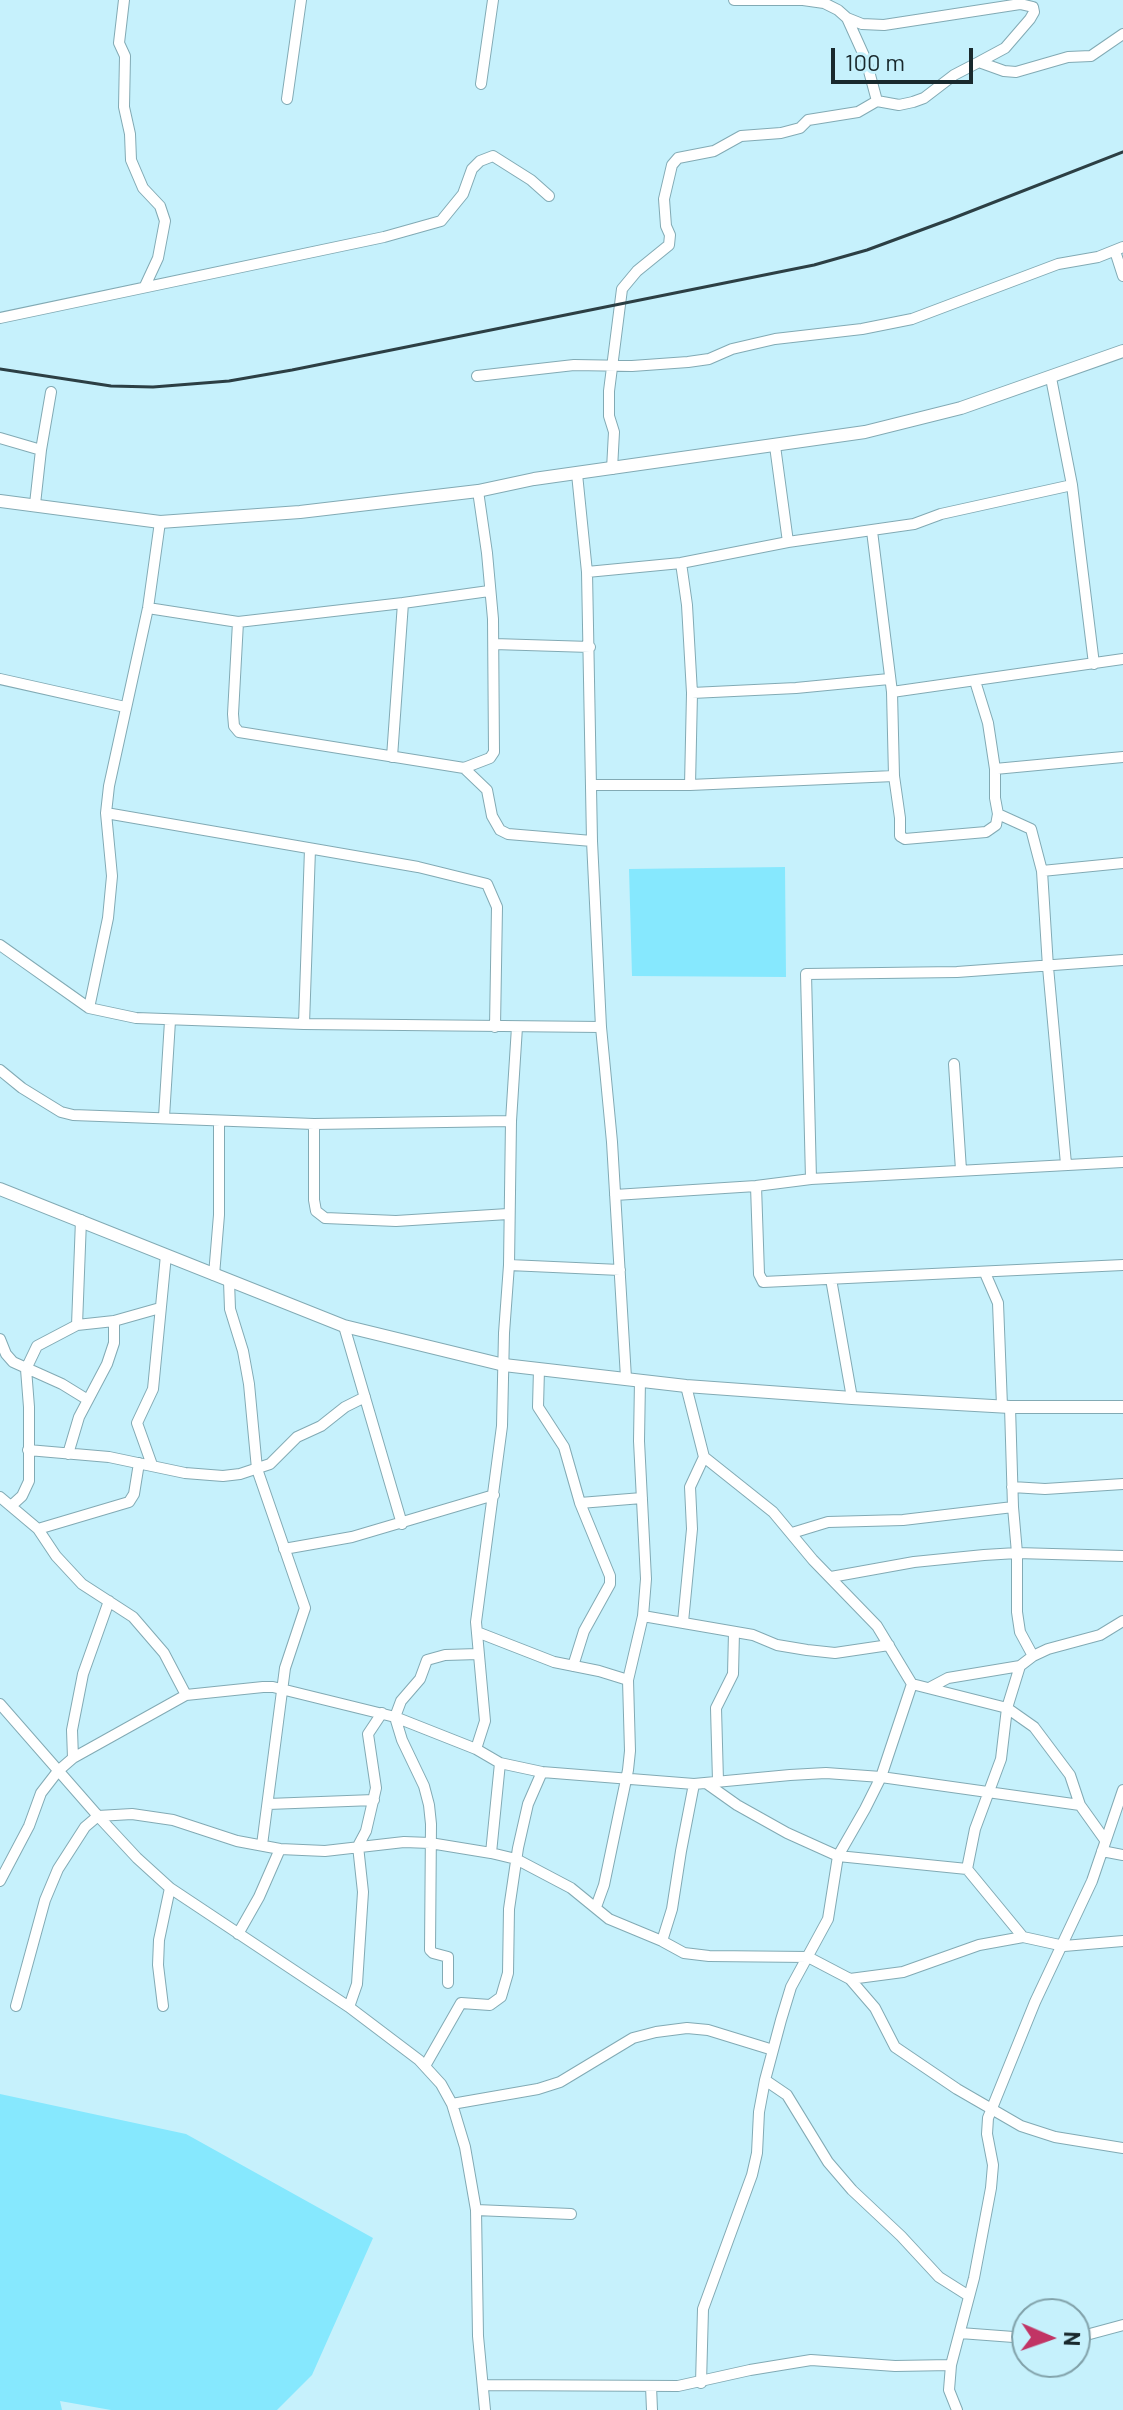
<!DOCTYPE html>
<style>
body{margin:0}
#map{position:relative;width:1123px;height:2410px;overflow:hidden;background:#c6f1fc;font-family:Barlow,sans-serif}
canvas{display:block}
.north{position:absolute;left:1011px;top:2298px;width:80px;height:80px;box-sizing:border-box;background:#c6f1fc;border:2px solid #81a1a9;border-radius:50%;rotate:92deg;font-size:22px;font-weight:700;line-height:32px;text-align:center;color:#19292d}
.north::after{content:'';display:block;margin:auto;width:28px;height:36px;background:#c13464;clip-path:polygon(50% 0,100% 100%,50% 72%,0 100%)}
.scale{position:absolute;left:831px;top:48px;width:142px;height:36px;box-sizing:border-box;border:4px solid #19292d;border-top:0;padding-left:10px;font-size:24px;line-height:28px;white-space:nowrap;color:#19292d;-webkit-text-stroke:6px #c6f1fc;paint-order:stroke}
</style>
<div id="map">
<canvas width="1123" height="2410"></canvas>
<div class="north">N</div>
<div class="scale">100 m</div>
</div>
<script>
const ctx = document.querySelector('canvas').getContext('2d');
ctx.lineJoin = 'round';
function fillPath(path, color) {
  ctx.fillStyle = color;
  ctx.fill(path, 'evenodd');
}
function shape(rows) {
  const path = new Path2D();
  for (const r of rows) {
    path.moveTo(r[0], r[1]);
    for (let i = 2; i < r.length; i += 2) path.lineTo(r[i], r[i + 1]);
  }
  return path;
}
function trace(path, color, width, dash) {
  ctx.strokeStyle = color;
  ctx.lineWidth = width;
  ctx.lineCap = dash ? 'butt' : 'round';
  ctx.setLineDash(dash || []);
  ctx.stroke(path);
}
fillPath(shape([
 [785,867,786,977,632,976,629,869],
 [0,2094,186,2134,373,2238,312,2375,277,2410,111,2410,60,2401,62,2410,0,2410]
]), '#86e8fe');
const minor = shape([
 [124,0,119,43,125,56,124,107,130,134,131,160,143,188,160,206,165,221,158,258,145,286],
 [734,0,803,0,824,3,838,10,847,18,866,60,877,101],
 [847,18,862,24,884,25,1020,4,1033,7,1034,12,1030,19,1005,48,979,62],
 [481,84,493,0],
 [287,99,301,0],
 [1115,251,1123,276],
 [0,318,384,237,441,221,463,194,472,169,480,161,493,156,531,180,549,196],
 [477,376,574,365,632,366,688,362,709,359,732,349,775,339,862,329,912,319,1058,264,1098,257,1123,247],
 [0,438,41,450,35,504],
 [775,446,788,542],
 [41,450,51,392],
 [612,469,614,432,609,416,609,391,622,289,637,271,669,245,670,235,666,226,664,199,672,165,678,158,714,151,741,136,781,133,800,128,808,120,858,112,877,101,899,105,913,102,924,98,954,75,979,62,1004,71,1016,72,1068,57,1091,56,1123,34],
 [577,474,587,572,592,841,601,1027,612,1142,626,1378],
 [1072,485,1094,664],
 [872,531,892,692,1123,659],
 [681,563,687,605,692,693,690,785],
 [587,572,681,563,788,542,914,524,941,514,1072,485,1051,378],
 [403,603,489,591],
 [148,608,238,622,233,714,234,726,239,732,464,768,487,790,492,816,500,830,508,834,592,841],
 [238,622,403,603,392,757],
 [494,644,590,647],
 [0,679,125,707],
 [975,681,988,723,995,769,1123,757],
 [692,693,796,688,889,679],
 [464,768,490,758,494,752,493,619,487,553,478,491],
 [995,769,995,798,998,814,1031,829,1042,871],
 [894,776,900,818,900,836,905,839,986,832,996,825,998,814],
 [592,785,690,785,894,776,892,692],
 [106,813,418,867,487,884,497,907,495,1027],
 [0,945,89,1008,136,1018,304,1024,601,1027],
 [89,1008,108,918,112,876,106,813,109,786,148,608,160,522],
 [304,1024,310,849],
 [517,1027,511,1121,509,1265,620,1270],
 [954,1064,961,1170],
 [0,1070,22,1088,61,1112,73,1115,314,1124,511,1121],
 [164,1117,170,1021],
 [314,1124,314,1200,316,1211,325,1218,396,1221,508,1214],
 [1066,1164,1048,967,1042,871,1123,863],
 [811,1179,806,974,957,972,1123,960],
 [756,1186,759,1274,763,1282,1123,1265],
 [615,1195,756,1186,811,1179,1123,1162],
 [985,1273,998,1303,1002,1406],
 [214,1275,219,1215,219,1121],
 [831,1279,852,1398],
 [229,1281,230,1309,243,1351,249,1384,257,1469,305,1608,285,1668,262,1845],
 [77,1325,81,1220],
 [344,1326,402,1524],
 [0,1339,6,1354,13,1362,62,1384,88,1400],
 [539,1369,538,1407,564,1447,580,1503,642,1498],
 [686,1386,704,1457,773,1512,813,1560,877,1626,912,1684,1007,1708,1034,1727,1070,1775,1080,1805],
 [1010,1407,1013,1507,1017,1553,1017,1612,1020,1632,1033,1656],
 [28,1450,109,1457,185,1473,223,1476,240,1474,270,1464,297,1437,321,1426,345,1407,365,1397],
 [68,1454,79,1417,107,1364,114,1343,114,1321],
 [152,1465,137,1423,153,1389,166,1255],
 [1012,1487,1045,1489,1123,1484],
 [0,1497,38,1529,56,1556,82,1584,133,1617,164,1653,186,1695],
 [11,1506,22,1496,29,1481,29,1407,26,1369,37,1346,77,1325,114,1321,160,1308],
 [38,1529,129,1502,134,1494,139,1463],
 [792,1533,828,1522,903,1520,1013,1507],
 [284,1549,352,1537,494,1495],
 [831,1577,914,1562,984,1555,1017,1553,1123,1556],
 [643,1616,753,1635,777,1645,807,1650,835,1653,889,1645],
 [683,1622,692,1529,690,1487,704,1457],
 [477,1632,554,1662,599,1671,628,1680],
 [573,1666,584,1631,610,1584,610,1576,580,1503],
 [931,1687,948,1678,1020,1666],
 [0,1704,98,1816,137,1858,170,1888,349,2007,419,2060,441,2084,452,2104,465,2147,476,2210,478,2336,485,2410],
 [476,1749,485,1721,476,1622,502,1426,504,1333,509,1265],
 [73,1758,72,1730,83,1674,109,1601],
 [718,1781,716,1708,733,1674,734,1632],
 [706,1783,737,1805,787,1833,838,1856,967,1869,1023,1937,1064,1946,1123,1941],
 [268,1804,374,1800],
 [1102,1851,1123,1855],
 [491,1853,500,1763],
 [967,1869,975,1829,1001,1759,1007,1708,1020,1666,1033,1656,1048,1649,1100,1635,1123,1621],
 [0,1881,29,1826,41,1793,58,1771,73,1758,186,1695,263,1687,273,1687,395,1717,476,1749,500,1763,542,1772,694,1784,790,1775,826,1773,881,1777,1080,1805,1105,1840],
 [596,1907,604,1885,628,1770,630,1751,628,1680,643,1616,646,1579,639,1441,640,1380],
 [238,1934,259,1897,280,1849],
 [662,1941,672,1909,681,1851,694,1784],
 [850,1979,875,2008,895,2047,957,2089,1021,2126,1055,2137,1123,2148],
 [448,1983,448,1957,433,1953,430,1950,431,1824,429,1805,424,1786,402,1740,395,1717,401,1701,420,1679,427,1660,445,1655,478,1654],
 [16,2006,45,1900,58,1869,85,1827,98,1816,132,1814,173,1820,237,1841,280,1849,325,1851,404,1842,430,1843,491,1853,516,1859,571,1888,609,1919,662,1941,684,1953,709,1956,808,1957,850,1979,903,1972,979,1945,1023,1937],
 [163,2006,158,1965,159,1940,170,1888],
 [349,2007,357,1984,363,1892,358,1846,366,1831,376,1788,368,1734,382,1713],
 [425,2066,461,2003,490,2005,501,1997,508,1973,509,1909,518,1848,528,1804,542,1772],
 [765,2080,787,2095,828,2162,852,2190,901,2236,939,2277,969,2296],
 [452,2104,538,2089,560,2082,633,2038,656,2032,687,2028,708,2030,773,2050],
 [476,2210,571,2214],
 [960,2333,1027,2338],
 [1075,2338,1123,2325],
 [701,2383,703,2309,752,2175,757,2153,759,2112,765,2080,781,2020,791,1987,828,1919,838,1856,865,1809,881,1777,912,1684],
 [483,2385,678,2386,750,2370,811,2360,895,2366,951,2365],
 [651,2386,652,2410],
 [957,2410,949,2390,951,2365,974,2278,991,2188,993,2165,987,2134,988,2118,1035,2002,1092,1881,1123,1790]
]);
const tertiary = shape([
 [0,501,160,522,300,512,478,491,534,479,865,432,961,408,1123,351],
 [0,1189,344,1326,504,1365,686,1386,852,1398,1010,1407,1123,1407]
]);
trace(minor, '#82aab4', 12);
trace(tertiary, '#82aab4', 14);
trace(minor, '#fff', 10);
trace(tertiary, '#fff', 12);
trace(shape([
 [0,369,111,386,153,387,229,381,292,370,814,265,867,250,951,219,1123,152]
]), '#2c3f44', 3);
</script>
